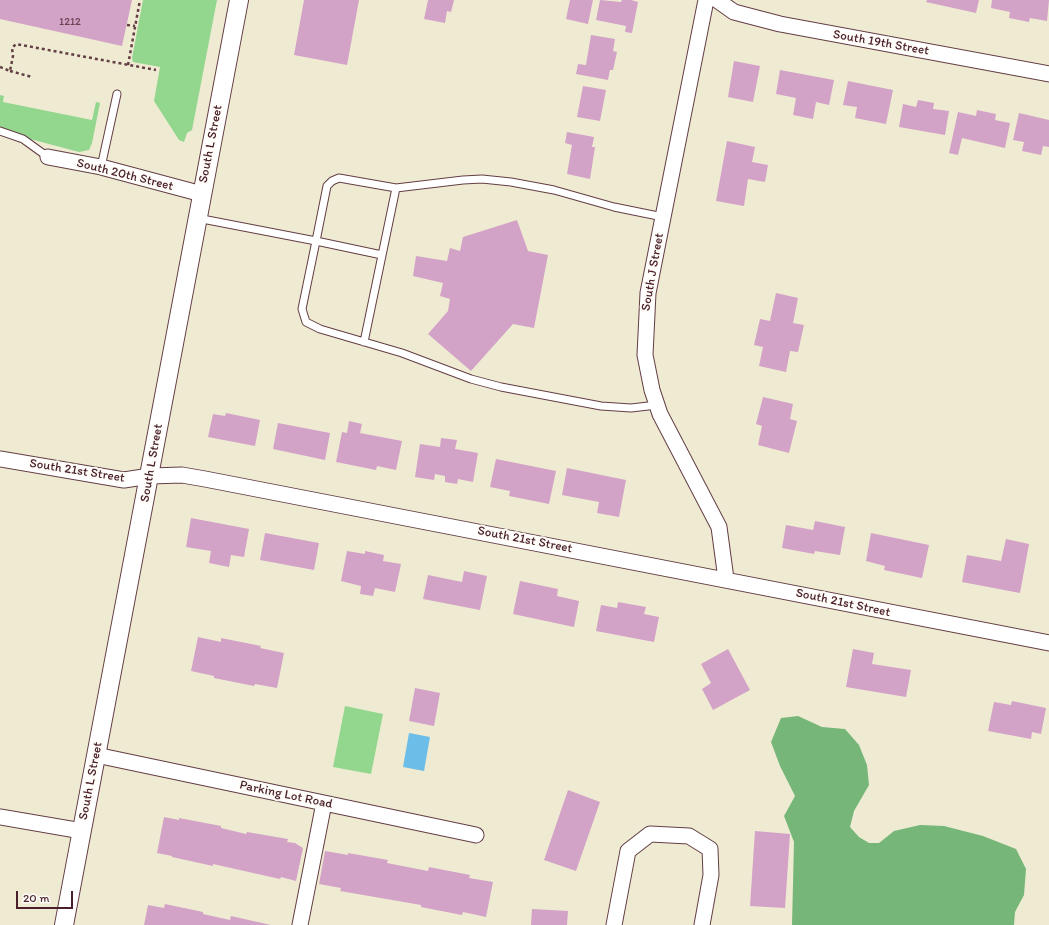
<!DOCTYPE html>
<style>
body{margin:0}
#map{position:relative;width:1049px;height:925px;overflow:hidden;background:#efebd3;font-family:Itim,sans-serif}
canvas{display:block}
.scale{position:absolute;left:16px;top:891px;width:57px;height:18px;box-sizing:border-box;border:2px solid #4a1f2b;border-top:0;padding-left:5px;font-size:12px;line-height:14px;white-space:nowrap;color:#4a1f2b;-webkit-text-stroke:3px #fdfcf7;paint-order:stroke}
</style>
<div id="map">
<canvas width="1049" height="925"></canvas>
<div class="scale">20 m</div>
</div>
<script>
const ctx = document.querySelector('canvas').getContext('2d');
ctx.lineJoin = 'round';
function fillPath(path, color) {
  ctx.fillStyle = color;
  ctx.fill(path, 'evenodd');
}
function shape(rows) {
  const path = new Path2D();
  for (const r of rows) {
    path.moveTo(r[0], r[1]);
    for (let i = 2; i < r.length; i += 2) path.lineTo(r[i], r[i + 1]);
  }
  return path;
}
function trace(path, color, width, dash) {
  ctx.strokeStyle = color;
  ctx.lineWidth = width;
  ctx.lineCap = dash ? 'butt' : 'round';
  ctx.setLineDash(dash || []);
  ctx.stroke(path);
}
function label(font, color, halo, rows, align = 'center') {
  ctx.font = font + ' Itim,sans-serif';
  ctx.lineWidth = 4;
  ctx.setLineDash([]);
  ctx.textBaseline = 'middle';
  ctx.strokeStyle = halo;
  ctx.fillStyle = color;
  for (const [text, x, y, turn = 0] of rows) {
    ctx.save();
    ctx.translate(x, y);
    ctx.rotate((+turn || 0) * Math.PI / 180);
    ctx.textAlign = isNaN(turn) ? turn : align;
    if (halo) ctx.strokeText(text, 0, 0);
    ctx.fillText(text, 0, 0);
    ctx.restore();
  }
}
fillPath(shape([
 [143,0,217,0,192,130,187,133,184,142,179,140,154,101,160,67,133,62,132,58],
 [0,95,4,96,3,102,92,120,96,102,100,103,92,143,89,150,79,152,0,131],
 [345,706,383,714,371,774,333,767]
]), '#93d68e');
fillPath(shape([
 [798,716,822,727,845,729,859,745,867,765,869,785,854,811,850,827,859,837,869,843,879,843,894,831,920,825,944,826,983,836,1016,849,1026,869,1024,895,1015,912,1014,925,792,925,794,842,784,816,795,796,780,766,771,742,781,718]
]), '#76b779');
fillPath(shape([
 [409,733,430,737,424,771,403,767]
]), '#6cbde7');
fillPath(shape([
 [0,0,132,0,122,46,0,19],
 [304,0,359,0,347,65,294,55],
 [428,0,454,0,451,12,447,11,445,23,424,19],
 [570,0,593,0,588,24,566,19],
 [600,0,621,2,622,0,631,0,638,2,632,33,625,32,626,26,596,20],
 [927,0,979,0,976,13,926,2],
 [992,0,1049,0,1047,21,1030,18,1029,22,1009,18,1010,12,991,8],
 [591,35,615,39,613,51,617,52,613,70,610,70,608,80,576,74,578,64,586,65],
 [734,61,760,66,753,102,728,97],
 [780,70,834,80,829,105,816,102,813,119,793,115,796,98,776,94],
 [848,81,893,90,886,124,855,118,857,107,843,105],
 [583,86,606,90,600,121,577,117],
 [918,100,934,103,933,109,949,111,945,135,899,127,903,104,916,107],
 [977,110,996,114,995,120,1010,123,1005,148,962,138,958,155,949,153,958,112,976,116],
 [1019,113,1049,120,1049,147,1043,146,1041,155,1022,151,1024,142,1013,140],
 [567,132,594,137,592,147,595,147,590,179,567,174,572,145,565,143],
 [727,141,755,147,752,162,768,165,765,182,748,179,744,206,716,201],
 [517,220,528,251,548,255,534,328,513,324,471,371,428,334,448,311,450,299,440,296,443,283,413,276,416,256,447,261,450,248,460,251,463,237],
 [776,293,798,298,793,323,804,325,798,352,790,351,786,372,759,366,763,347,754,345,760,319,770,321],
 [763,397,793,404,790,419,797,421,789,453,758,445,762,426,756,424],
 [226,413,260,420,255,446,208,437,213,414,225,416],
 [349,421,362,424,360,433,402,441,396,470,377,466,376,470,336,462,342,432,347,433],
 [278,423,330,433,325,460,273,449],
 [441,438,457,440,455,449,478,453,473,482,458,479,457,484,445,482,445,476,435,474,434,480,415,477,420,444,440,447],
 [496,459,556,471,549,504,509,496,510,491,490,487],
 [567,468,626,480,619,517,597,513,599,502,562,495],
 [191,518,249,529,244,557,231,555,229,567,209,563,211,551,186,547],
 [815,521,845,527,840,555,815,551,814,554,782,548,786,525,813,530],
 [265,533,319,543,314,570,260,560],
 [871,533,929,545,922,578,884,570,885,566,866,561],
 [1006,539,1029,544,1020,593,962,582,967,555,1001,561],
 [347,551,365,554,365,551,384,555,383,561,401,564,395,592,375,588,373,596,360,594,361,586,341,581],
 [464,571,487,576,480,610,423,599,428,575,462,582],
 [520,581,558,589,557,596,579,601,574,627,513,614],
 [618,602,646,607,644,614,659,617,654,642,596,631,601,605,617,608],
 [198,637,221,642,221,638,261,646,260,648,284,653,277,688,255,684,254,686,214,678,214,676,191,671],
 [728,649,750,690,713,710,702,689,711,683,701,664],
 [853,649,874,653,872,664,911,670,906,697,846,687],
 [415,688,440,693,434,726,409,721],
 [1012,701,1046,708,1041,734,1032,732,1031,739,988,731,994,702,1011,705],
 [568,790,600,802,576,871,544,860],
 [164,817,179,820,179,818,221,826,221,828,246,834,247,832,288,839,287,842,295,843,303,848,296,881,281,877,280,879,213,864,213,866,172,857,172,856,157,853],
 [755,831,790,834,785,908,750,906],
 [325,851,348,855,348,853,388,860,387,863,428,871,429,867,470,875,469,878,493,882,486,917,463,912,462,915,421,907,421,905,340,891,341,888,319,884],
 [165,904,203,912,203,914,230,920,231,916,271,925,144,925,148,905,164,908],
 [532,909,568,911,567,925,531,925]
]), '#d3a2c7');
const service = shape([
 [0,131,23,139,48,157],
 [101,167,117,94],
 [197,218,316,241,302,309,306,322,320,329,402,353,471,379,501,387,601,406,631,408,657,405],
 [382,255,316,241,327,186,332,181,339,178,396,188,463,180,482,179,511,182,554,190,614,207,663,217],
 [364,342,396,188]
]);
const minor = shape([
 [706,0,648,293,645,355,652,390,660,414,719,527,726,579],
 [717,0,734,12,780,24,1049,74],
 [48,157,101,167,202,194],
 [0,459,124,480,150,476,182,475,205,479,1049,643],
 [96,755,476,835],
 [0,817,82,831],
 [300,925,324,803],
 [614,925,628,851,650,834,689,836,710,849,711,875,702,925]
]);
const tertiary = shape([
 [64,925,239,0]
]);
trace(service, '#633e44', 9);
trace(minor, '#633e44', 17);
trace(tertiary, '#633e44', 20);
trace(shape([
 [127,25,135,26],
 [128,65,140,0],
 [0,67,10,71,13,56,12,48,16,44,156,70],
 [10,71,32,77]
]), '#633e44', 2.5, [3, 3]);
trace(service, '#fff', 7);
trace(minor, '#fff', 15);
trace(tertiary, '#fff', 18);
label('11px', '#6c4052', null, [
 ["1212",70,22]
]);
label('13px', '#4a1f2b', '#fdfcf7', [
 ["South 19th Street",881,43,10],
 ["South L Street",211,144,-79],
 ["South 20th Street",125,175,14],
 ["South J Street",653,272,-80],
 ["South L Street",152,463,-80],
 ["South 21st Street",77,471,9],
 ["South 21st Street",525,540,11],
 ["South 21st Street",843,603,12],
 ["South L Street",91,781,-79],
 ["Parking Lot Road",286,795,12]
]);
</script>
